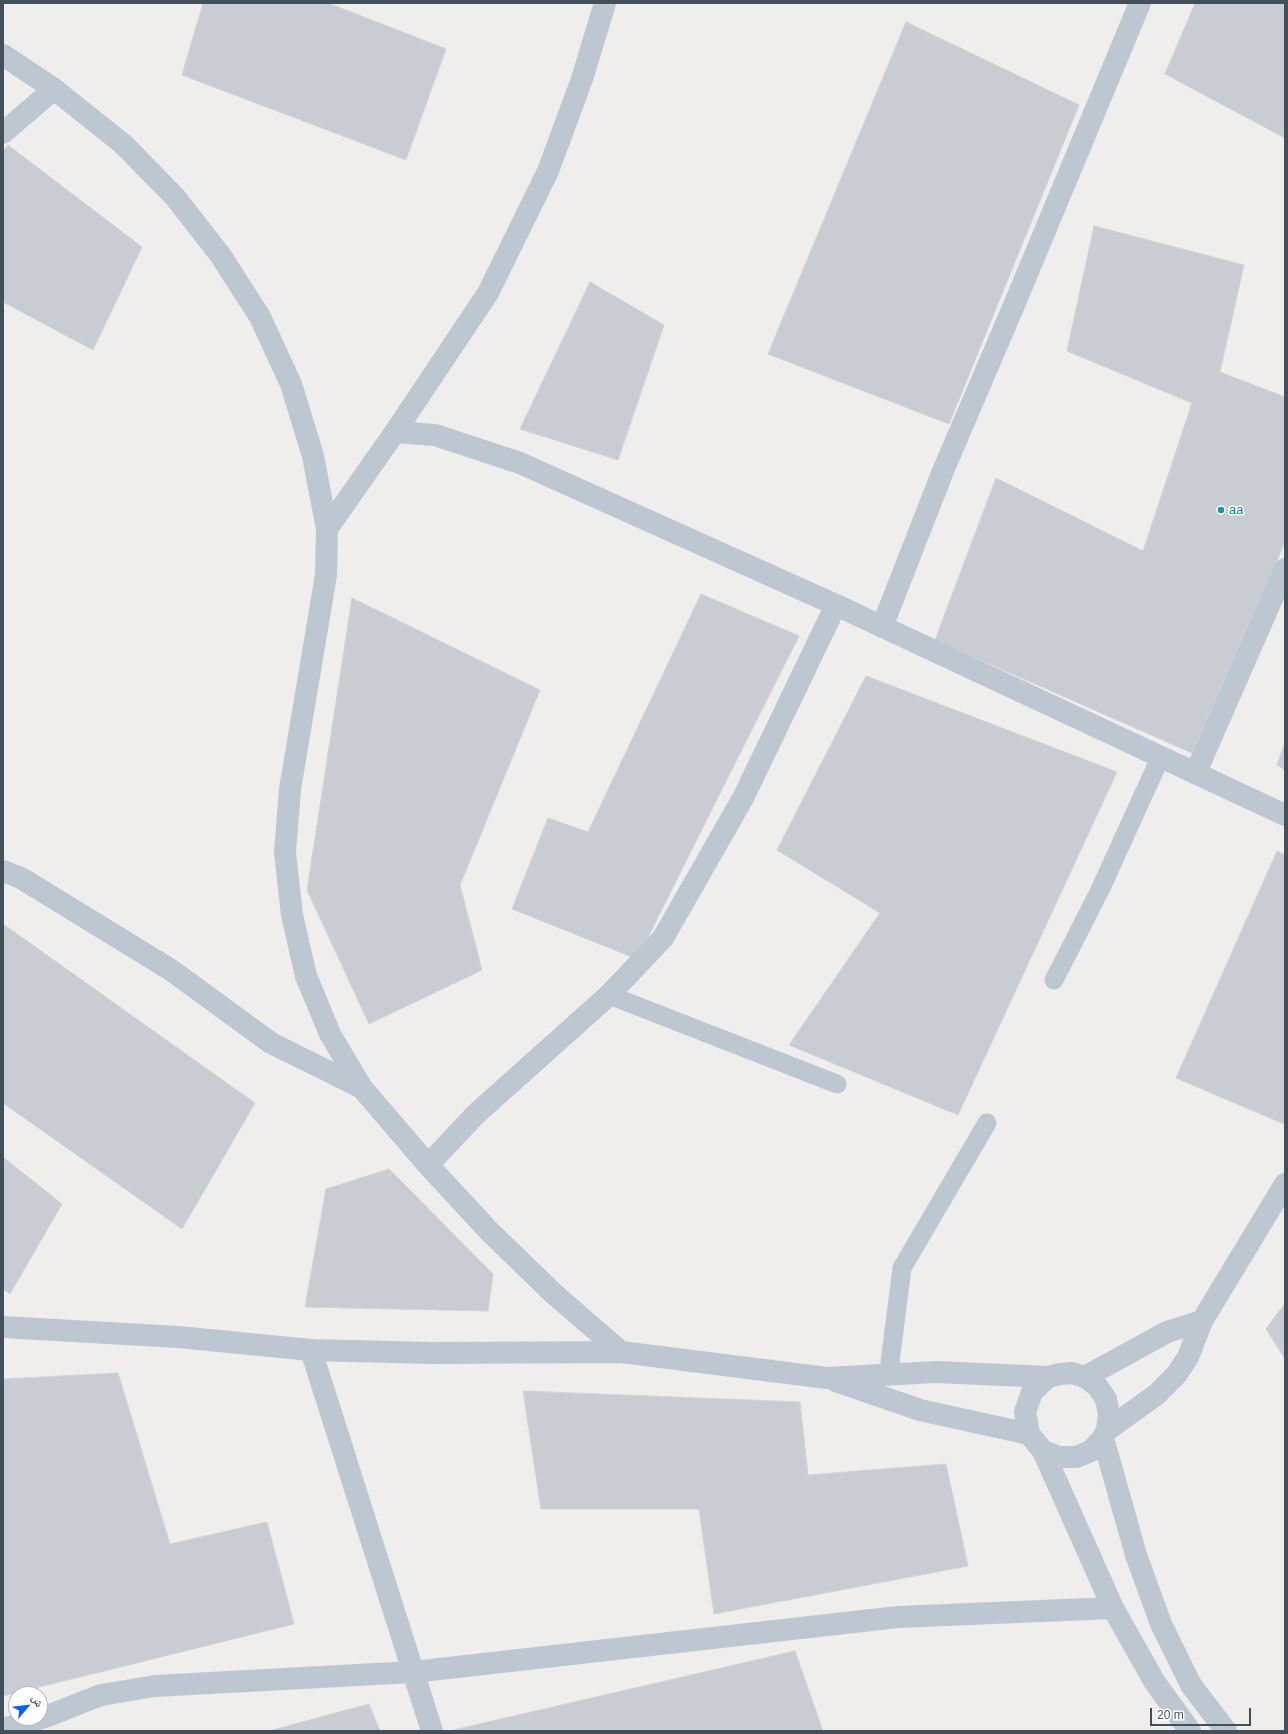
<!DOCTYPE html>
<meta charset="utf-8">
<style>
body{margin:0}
#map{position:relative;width:1288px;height:1734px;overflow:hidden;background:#f0eded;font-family:Helvetica,"Noto Naskh Arabic",sans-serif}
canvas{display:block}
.frame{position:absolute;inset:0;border:4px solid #444f5c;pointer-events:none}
.north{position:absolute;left:8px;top:1686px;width:40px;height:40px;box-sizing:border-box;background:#fff;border:1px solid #b4b9be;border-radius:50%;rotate:62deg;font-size:11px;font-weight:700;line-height:16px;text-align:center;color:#444f5c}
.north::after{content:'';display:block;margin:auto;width:14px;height:18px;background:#0c63eb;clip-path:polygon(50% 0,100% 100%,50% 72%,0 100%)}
.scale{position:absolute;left:1150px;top:1708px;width:101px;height:18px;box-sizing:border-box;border:2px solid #444f5c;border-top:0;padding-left:5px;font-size:12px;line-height:14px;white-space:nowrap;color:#444f5c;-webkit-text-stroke:3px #fff;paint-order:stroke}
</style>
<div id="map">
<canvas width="1288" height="1734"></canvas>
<div class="frame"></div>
<div class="north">ش</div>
<div class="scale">20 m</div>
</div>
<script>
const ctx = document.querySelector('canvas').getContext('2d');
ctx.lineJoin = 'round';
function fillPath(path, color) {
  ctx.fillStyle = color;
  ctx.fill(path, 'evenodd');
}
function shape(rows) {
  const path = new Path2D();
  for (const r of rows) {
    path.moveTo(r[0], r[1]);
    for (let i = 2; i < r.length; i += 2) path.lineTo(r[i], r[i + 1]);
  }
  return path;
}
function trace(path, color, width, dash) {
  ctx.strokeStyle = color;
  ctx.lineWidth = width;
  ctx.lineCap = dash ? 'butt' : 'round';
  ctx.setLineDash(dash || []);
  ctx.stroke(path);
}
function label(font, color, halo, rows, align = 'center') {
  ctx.font = font + ' Helvetica,sans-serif';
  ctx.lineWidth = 3;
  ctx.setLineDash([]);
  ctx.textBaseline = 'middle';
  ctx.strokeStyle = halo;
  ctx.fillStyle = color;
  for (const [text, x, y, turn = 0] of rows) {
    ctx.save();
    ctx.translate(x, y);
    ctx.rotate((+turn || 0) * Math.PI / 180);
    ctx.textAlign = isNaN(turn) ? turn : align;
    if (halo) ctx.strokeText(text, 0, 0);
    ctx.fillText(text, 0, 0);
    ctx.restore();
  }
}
const building = shape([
 [203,3,328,3,446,49,406,160,182,75,203,3],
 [1195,3,1285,3,1285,138,1165,74,1195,3],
 [906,22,1079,105,949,424,768,354,906,22],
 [8,145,142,247,93,350,3,302,3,151,8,145],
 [1094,226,1244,265,1220,372,1285,397,1285,542,1192,753,935,640,996,478,1143,551,1192,403,1067,351,1094,226],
 [590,282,664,325,618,460,520,429,590,282],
 [701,594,799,636,637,959,512,909,548,818,588,832,701,594],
 [352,598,540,690,460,885,482,970,369,1024,307,890,352,598],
 [866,676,1117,772,958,1115,789,1045,880,913,777,850,866,676],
 [1285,742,1285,770,1277,765,1285,742],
 [1277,851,1285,855,1285,1121,1284,1124,1176,1078,1277,851],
 [3,924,255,1103,182,1229,3,1103,3,924],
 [3,1157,62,1204,10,1294,3,1289,3,1157],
 [389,1169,493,1274,488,1311,305,1307,326,1189,389,1169],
 [1285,1303,1285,1359,1266,1329,1285,1303],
 [118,1373,170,1544,267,1522,294,1624,3,1696,3,1379,118,1373],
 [523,1391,800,1402,808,1475,946,1464,968,1566,714,1614,699,1509,541,1509,523,1391],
 [795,1651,823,1731,449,1731,795,1651],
 [369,1704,380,1731,269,1731,369,1704]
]);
fillPath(building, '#c9ccd2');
trace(building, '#d0d3d9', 1);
trace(shape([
 [1054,980,1100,890,1161,756],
 [609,995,837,1084],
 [895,1374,890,1362,902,1268,987,1123]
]), '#bcc7d1', 19);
trace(shape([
 [3,133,54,89],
 [395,432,488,293,548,171,582,79,605,3],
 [327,529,395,432,435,435,520,463,836,605,1285,815],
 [882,627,943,471,1012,310,1140,3],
 [1196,772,1285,569],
 [3,871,21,878,171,970,271,1043,362,1088],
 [428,1165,476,1114,609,995,663,938,743,798,836,605],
 [311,1350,432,1731],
 [3,1729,45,1717,101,1695,155,1686,413,1672,898,1617,1113,1608]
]), '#bcc7d1', 22);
trace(shape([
 [3,55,54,89,123,144,175,197,221,256,260,317,291,384,313,456,327,529,326,575,290,789,285,852,292,915,306,976,330,1034,362,1088,428,1165,489,1231,553,1293,621,1352],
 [3,1327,178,1337,311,1350,432,1353,621,1352,827,1378,936,1372,1048,1377],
 [1085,1377,1167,1332,1202,1321],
 [836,1381,920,1410,1029,1434],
 [1107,1430,1109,1414,1106,1399,1097,1386,1085,1377,1072,1373,1060,1374,1048,1377,1032,1392,1025,1412,1029,1434,1043,1451,1059,1457,1076,1457,1091,1451,1103,1438,1107,1430,1156,1395,1177,1374,1188,1357,1202,1321,1285,1184],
 [1103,1438,1136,1555,1161,1624,1191,1685,1226,1731],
 [1043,1451,1113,1608,1154,1681,1190,1731]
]), '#bcc7d1', 22);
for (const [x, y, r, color] of [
 [1221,510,4,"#0f9aa8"]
]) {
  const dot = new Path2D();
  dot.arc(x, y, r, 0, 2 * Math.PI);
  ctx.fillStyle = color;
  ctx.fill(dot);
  trace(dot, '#fff', 1.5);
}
label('13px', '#0d838f', '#fff', [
 ["aa",1229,510]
], 'left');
</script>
